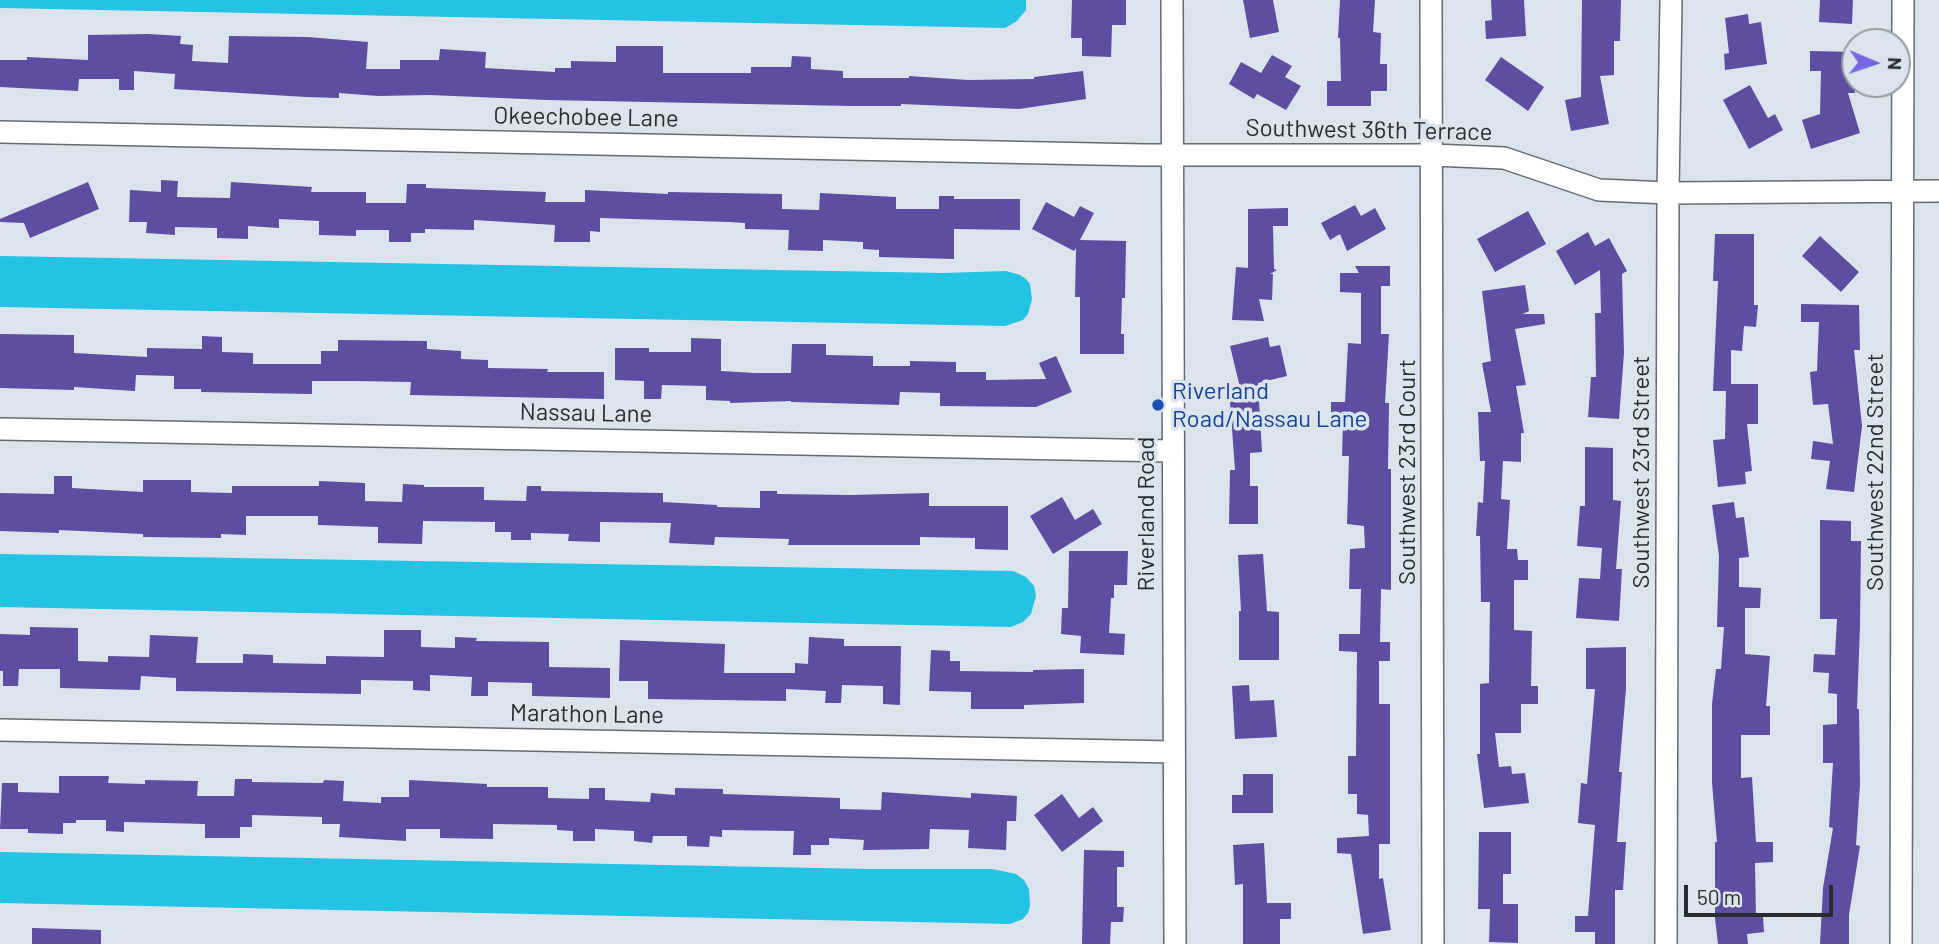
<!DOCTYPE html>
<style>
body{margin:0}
#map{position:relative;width:1939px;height:944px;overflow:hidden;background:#dbe4ed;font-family:Barlow,sans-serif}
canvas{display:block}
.north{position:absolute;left:1841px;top:28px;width:70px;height:70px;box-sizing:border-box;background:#dbe4ed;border:2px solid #949aa1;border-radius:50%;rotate:92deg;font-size:19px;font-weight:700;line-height:28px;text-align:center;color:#292c30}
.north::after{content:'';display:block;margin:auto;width:24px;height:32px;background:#7667e2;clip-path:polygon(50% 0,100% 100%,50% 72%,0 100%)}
.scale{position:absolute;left:1684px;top:885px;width:149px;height:32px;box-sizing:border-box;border:4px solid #292c30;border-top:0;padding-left:9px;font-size:21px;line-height:24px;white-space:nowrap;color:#292c30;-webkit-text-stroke:5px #dbe4ed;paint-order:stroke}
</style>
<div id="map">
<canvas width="1939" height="944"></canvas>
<div class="north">N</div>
<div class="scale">50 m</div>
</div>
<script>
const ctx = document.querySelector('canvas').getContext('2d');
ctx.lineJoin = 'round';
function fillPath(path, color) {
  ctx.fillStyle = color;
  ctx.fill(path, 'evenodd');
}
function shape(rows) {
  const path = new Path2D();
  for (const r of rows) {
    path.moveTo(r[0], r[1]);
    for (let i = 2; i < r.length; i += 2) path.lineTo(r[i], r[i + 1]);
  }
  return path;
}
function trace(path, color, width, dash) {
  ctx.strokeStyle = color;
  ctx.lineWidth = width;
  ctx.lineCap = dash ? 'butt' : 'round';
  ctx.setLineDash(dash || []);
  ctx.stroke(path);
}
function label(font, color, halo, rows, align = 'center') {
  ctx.font = font + ' Barlow,sans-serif';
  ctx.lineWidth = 7;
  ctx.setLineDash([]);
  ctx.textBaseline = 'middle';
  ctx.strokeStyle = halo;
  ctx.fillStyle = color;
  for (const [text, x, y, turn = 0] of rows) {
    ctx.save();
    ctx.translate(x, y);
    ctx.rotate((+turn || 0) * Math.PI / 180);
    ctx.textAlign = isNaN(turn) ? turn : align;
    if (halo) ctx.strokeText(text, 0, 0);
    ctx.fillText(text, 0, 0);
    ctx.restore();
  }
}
fillPath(shape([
 [0,0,1026,0,1026,10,1017,21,1005,28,0,8],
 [0,256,943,273,1006,271,1020,275,1026,279,1030,284,1032,299,1028,314,1023,320,1005,326,0,307],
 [0,554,1013,571,1026,577,1034,586,1036,596,1031,614,1023,622,1011,627,0,607],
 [0,852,869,869,992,869,1016,874,1024,880,1029,889,1030,906,1028,913,1023,919,1010,924,0,903]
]), '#24c3e4');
fillPath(shape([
 [1072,0,1126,0,1126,25,1112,25,1111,57,1082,56,1082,38,1071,38],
 [1243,0,1273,0,1279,32,1250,38],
 [1340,0,1375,0,1373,32,1381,33,1380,64,1387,64,1387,91,1371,91,1371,106,1327,106,1327,81,1341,81,1340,38,1338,38],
 [1491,0,1524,0,1526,36,1486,39,1485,21,1492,20],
 [1582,0,1621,0,1620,41,1614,41,1614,75,1600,76,1609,124,1571,131,1565,100,1581,97],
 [1820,0,1853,0,1852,24,1819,22],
 [1748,14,1749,24,1761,22,1767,64,1725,70,1724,54,1729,53,1725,18],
 [148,34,181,36,180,44,193,45,192,61,228,63,229,36,308,37,368,42,366,69,400,69,400,60,439,60,440,49,486,52,485,68,555,72,555,68,571,68,571,61,616,62,616,46,663,46,663,73,751,73,751,67,791,67,792,56,811,57,811,69,843,71,843,78,909,78,909,76,968,80,1034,79,1034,77,1083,71,1086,99,1019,109,901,104,901,106,850,106,547,100,430,95,378,96,339,93,339,98,306,97,174,89,175,74,134,71,134,90,119,90,119,79,79,79,78,91,0,87,0,60,27,60,27,57,88,60,88,35],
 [1810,51,1855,52,1855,93,1848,93,1860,133,1811,149,1802,120,1820,114,1821,71,1810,71],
 [1272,55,1292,66,1285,77,1301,86,1286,110,1257,94,1254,99,1229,84,1241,62,1261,73],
 [1501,57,1544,87,1528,111,1485,80],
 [1750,85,1768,118,1775,114,1783,130,1749,149,1723,100],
 [161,180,178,181,177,197,230,198,231,182,312,187,311,192,366,192,366,203,406,203,407,184,426,184,426,188,546,192,545,202,585,202,585,190,668,194,668,192,782,194,782,209,819,210,820,193,896,197,896,209,939,209,939,196,954,196,954,199,1020,199,1020,230,954,229,954,259,879,257,879,250,863,249,863,242,823,240,823,251,788,250,789,230,745,229,745,223,729,222,600,218,600,232,590,231,590,242,554,242,555,225,474,220,474,230,425,229,425,233,411,233,411,242,389,242,389,230,356,230,356,236,319,235,319,221,279,219,279,228,248,226,248,239,217,238,217,228,175,227,175,235,146,233,147,222,129,222,130,190,161,192],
 [88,182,99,209,30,238,24,223,0,222,0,219],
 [1046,202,1074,217,1080,206,1094,213,1080,240,1126,241,1125,298,1122,298,1121,334,1124,334,1124,354,1080,354,1080,297,1075,297,1076,248,1074,251,1032,229],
 [1355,205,1361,216,1375,208,1386,229,1347,251,1340,234,1330,240,1321,223],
 [1288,208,1288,226,1273,226,1274,269,1277,270,1270,274,1273,274,1272,300,1259,299,1264,321,1232,320,1236,267,1248,268,1248,209],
 [1528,211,1546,244,1495,272,1477,239],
 [1588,232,1595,246,1609,238,1627,271,1622,274,1624,353,1619,419,1588,417,1591,377,1596,377,1595,313,1601,313,1600,270,1575,285,1556,251],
 [1715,234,1754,234,1754,305,1758,305,1756,327,1744,326,1742,351,1731,350,1731,384,1758,384,1758,424,1747,424,1752,471,1745,472,1746,484,1718,487,1713,440,1725,439,1726,391,1713,391,1718,281,1713,281],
 [1820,236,1859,272,1841,292,1802,256],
 [1355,266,1390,266,1390,286,1381,286,1381,334,1389,334,1385,403,1389,403,1388,469,1391,469,1391,590,1381,589,1380,642,1390,642,1390,661,1379,661,1379,704,1390,704,1390,844,1379,844,1379,879,1383,878,1391,930,1363,934,1351,854,1337,853,1337,838,1369,836,1368,815,1357,814,1357,794,1348,794,1348,756,1356,756,1357,652,1339,651,1339,634,1360,634,1361,589,1349,589,1350,549,1365,548,1364,526,1347,524,1349,456,1342,456,1343,421,1331,421,1331,402,1345,402,1348,343,1361,344,1361,293,1340,292,1340,273,1359,273],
 [1525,285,1529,311,1523,314,1544,314,1545,324,1515,329,1526,385,1516,386,1524,433,1521,433,1521,462,1503,461,1501,499,1510,500,1507,549,1517,549,1518,560,1528,560,1528,580,1514,580,1514,630,1532,631,1531,686,1538,686,1538,704,1521,704,1521,733,1495,733,1499,767,1511,766,1512,774,1525,773,1529,803,1484,808,1477,754,1480,754,1480,684,1489,683,1490,602,1481,602,1480,536,1476,536,1478,502,1483,503,1485,461,1480,461,1478,412,1491,412,1482,363,1491,361,1482,291],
 [1801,304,1859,305,1860,350,1854,350,1862,426,1854,492,1826,489,1830,461,1811,459,1813,441,1833,444,1828,404,1813,405,1810,372,1817,371,1819,322,1801,322],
 [0,334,74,335,74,353,147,357,147,348,202,349,202,336,222,337,222,352,253,353,253,364,321,364,321,351,338,351,338,340,427,341,427,349,461,351,461,359,488,360,488,368,548,369,547,372,604,372,604,399,410,395,411,382,354,381,312,381,312,394,201,392,201,389,174,389,174,376,136,375,135,391,74,387,74,390,0,388],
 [1268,337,1270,347,1280,345,1287,376,1258,383,1262,452,1250,453,1250,486,1258,486,1258,524,1229,524,1230,470,1235,470,1230,401,1243,400,1230,346],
 [691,338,721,339,721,371,755,373,791,373,792,344,826,344,826,355,873,356,873,366,910,366,910,361,956,362,956,372,986,372,986,380,1046,379,1039,363,1056,356,1072,392,1036,407,940,406,940,393,900,392,899,405,791,402,791,401,730,403,730,401,706,400,706,386,662,385,661,399,644,399,644,381,615,380,615,348,649,348,649,352,691,352],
 [1585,447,1613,448,1613,500,1621,501,1616,569,1622,569,1619,621,1576,618,1579,578,1600,579,1602,548,1577,546,1580,506,1585,506],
 [54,476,72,476,72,488,143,492,143,480,191,480,191,492,232,493,232,486,319,486,319,481,365,483,365,501,402,502,403,484,424,485,424,487,484,487,484,500,526,501,527,486,541,486,541,491,663,493,663,502,717,505,717,507,760,508,760,491,777,491,777,494,851,495,929,493,929,506,1008,506,1008,550,975,549,975,538,920,537,920,545,788,545,789,539,715,537,714,545,669,543,671,523,600,522,600,542,568,541,569,534,531,533,531,540,511,540,511,532,495,532,495,522,423,521,422,544,378,543,378,527,318,525,318,516,246,516,246,535,221,534,221,538,143,537,143,534,59,530,59,533,0,531,0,493,54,494],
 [1062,497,1075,520,1093,509,1102,524,1053,554,1030,516],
 [1734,502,1736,518,1744,517,1749,557,1739,558,1739,587,1761,588,1760,608,1745,608,1745,654,1770,656,1766,706,1770,706,1770,735,1741,735,1741,778,1752,777,1756,842,1773,842,1773,862,1755,863,1756,917,1763,917,1764,932,1747,934,1748,944,1718,944,1715,918,1715,842,1717,842,1712,783,1712,704,1716,669,1721,669,1724,627,1717,627,1719,556,1712,505],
 [1820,520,1851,521,1851,541,1861,541,1860,626,1857,709,1859,709,1860,784,1856,845,1860,846,1849,915,1849,944,1820,944,1823,888,1833,828,1829,827,1833,763,1823,763,1823,725,1837,724,1837,694,1828,693,1829,673,1813,672,1814,654,1835,655,1837,619,1820,619],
 [1069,551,1128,551,1127,585,1114,585,1114,598,1111,598,1109,633,1125,634,1124,655,1080,653,1081,636,1061,634,1062,608,1068,608],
 [1263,554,1267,611,1279,612,1279,660,1239,660,1239,611,1241,611,1238,555],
 [30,627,78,628,78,661,108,662,108,656,149,657,150,635,198,637,196,663,243,663,243,654,273,655,273,663,326,664,326,656,384,657,384,630,421,630,421,647,455,648,455,637,477,638,476,641,549,642,549,667,610,668,610,698,532,696,532,683,488,682,488,696,471,696,472,677,430,675,430,691,413,690,413,681,361,680,361,694,176,691,176,678,141,676,140,690,60,688,60,669,19,669,18,686,3,686,3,671,0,671,0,634,30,635],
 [809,637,844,639,844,646,901,646,900,705,883,704,883,686,842,685,841,703,825,703,826,691,786,689,786,701,648,699,648,681,619,681,620,640,725,644,724,673,795,673,795,663,808,664],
 [1626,647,1626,689,1619,772,1622,772,1617,842,1626,842,1623,890,1615,890,1615,944,1595,944,1595,932,1575,932,1575,916,1588,916,1595,825,1578,823,1581,783,1587,784,1595,689,1586,689,1586,648],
 [931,650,950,651,950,661,960,661,960,671,1033,672,1033,670,1084,669,1084,703,1024,705,1024,709,971,709,971,692,929,691],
 [1249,685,1250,701,1274,700,1277,737,1235,739,1232,686],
 [1243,774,1273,774,1273,813,1232,813,1232,795,1243,795],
 [59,776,109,776,108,783,145,784,145,780,198,781,197,796,234,796,235,779,252,779,252,782,323,783,324,780,344,781,343,801,381,803,381,797,409,797,409,780,487,784,487,787,548,787,548,798,589,799,589,788,605,788,605,800,650,802,651,793,675,795,675,788,723,789,723,794,840,798,840,809,881,810,882,792,971,798,971,793,1017,796,1016,821,1007,821,1006,850,968,848,969,830,930,829,929,849,863,850,864,840,829,838,829,845,811,845,811,855,793,855,794,831,722,830,722,837,710,836,709,847,687,846,687,836,653,836,652,843,634,841,634,831,595,829,595,841,573,841,573,831,557,830,557,825,493,824,493,839,440,838,440,829,406,829,406,841,339,837,340,824,322,824,322,817,252,815,252,827,240,827,240,838,205,838,205,824,124,822,124,832,106,831,106,820,76,820,76,823,63,823,63,834,28,833,28,829,0,829,2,783,18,783,18,792,59,793],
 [1062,794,1079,818,1093,807,1103,821,1062,852,1034,815],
 [1479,832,1511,832,1511,874,1503,874,1503,904,1518,904,1518,943,1489,942,1490,909,1478,909],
 [1264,843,1267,903,1291,903,1291,919,1280,919,1280,944,1243,944,1243,884,1235,885,1233,845],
 [1084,850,1124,851,1124,867,1117,867,1117,907,1124,907,1123,922,1111,922,1110,944,1082,944],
 [32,928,101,930,101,944,32,944]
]), '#5e4da0');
const minor = shape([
 [1172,0,1175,944],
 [1431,0,1433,944],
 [0,132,1145,155,1433,155,1504,158,1599,190,1668,193,1939,191],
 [0,429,1172,451],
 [0,730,1174,752],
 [1666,944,1668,193,1671,0],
 [1901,944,1903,0]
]);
trace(minor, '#636b73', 24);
trace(minor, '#fff', 21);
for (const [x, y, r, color] of [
 [1158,405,7,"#1a4fb4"]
]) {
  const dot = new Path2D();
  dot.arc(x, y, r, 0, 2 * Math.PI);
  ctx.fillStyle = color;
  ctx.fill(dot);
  trace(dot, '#dbe4ed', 2.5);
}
label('24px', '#292c30', '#dbe4ed', [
 ["Okeechobee Lane",586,117,1],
 ["Southwest 36th Terrace",1369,130,1],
 ["Nassau Lane",586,413,1],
 ["Southwest 23rd Court",1407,472,-90],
 ["Southwest 23rd Street",1641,472,-90],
 ["Southwest 22nd Street",1875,472,-90],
 ["Riverland Road",1146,514,-90],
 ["Marathon Lane",587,714,1]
]);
label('24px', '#164399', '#dbe4ed', [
 ["Riverland",1172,391],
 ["Road/Nassau Lane",1172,419]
], 'left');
</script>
